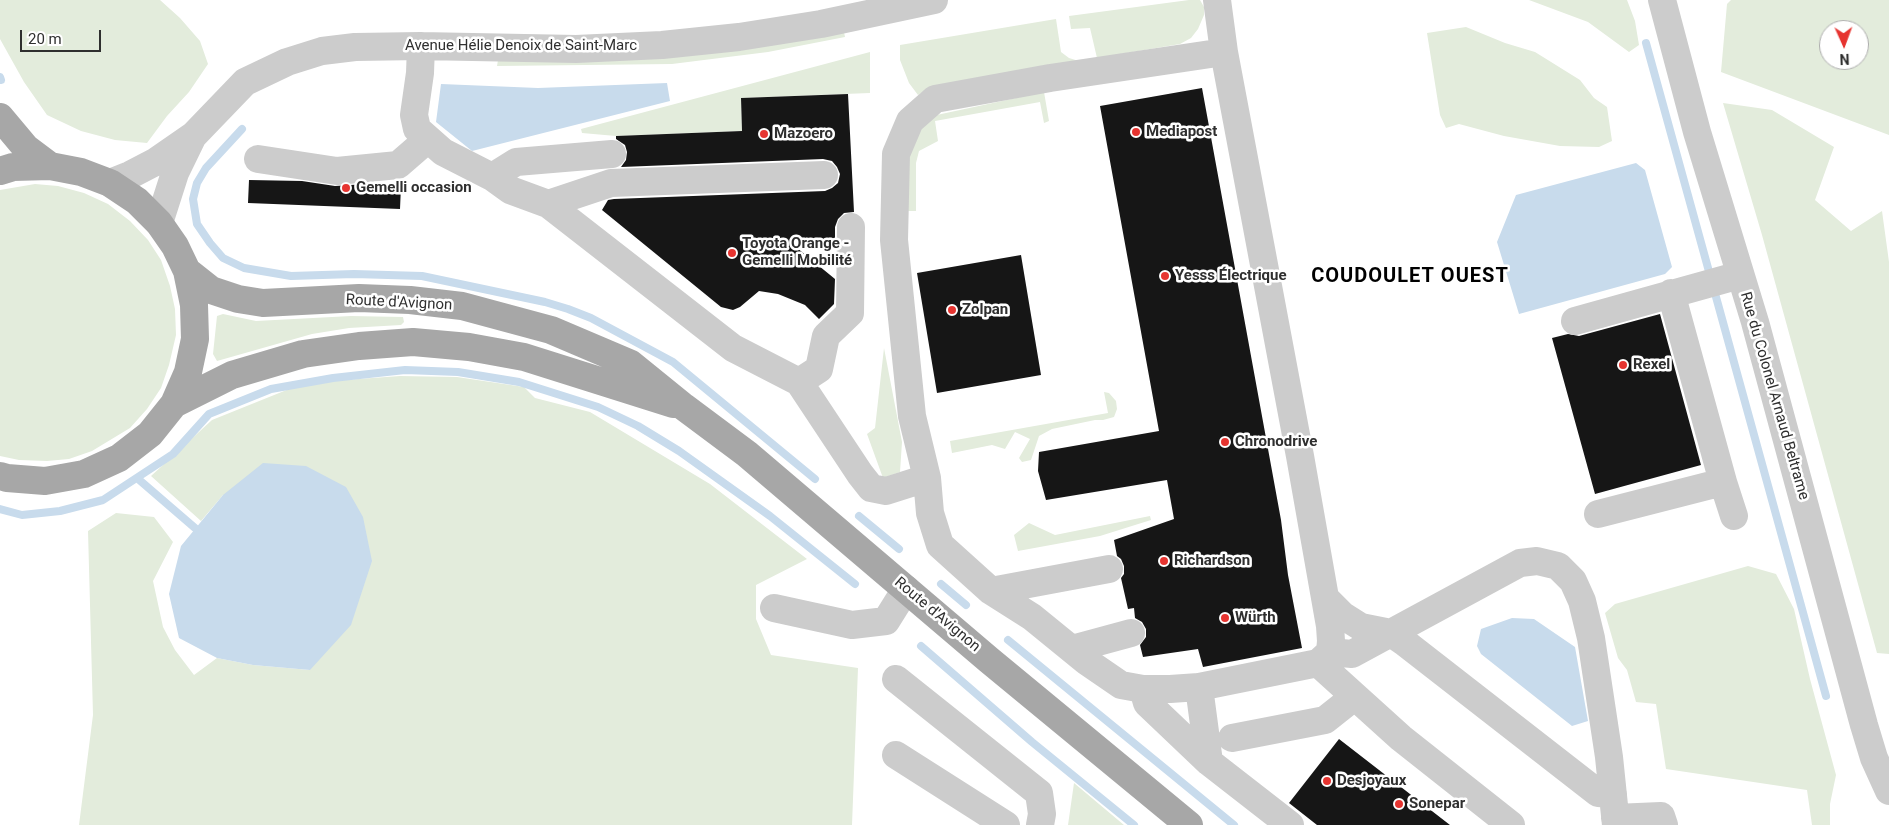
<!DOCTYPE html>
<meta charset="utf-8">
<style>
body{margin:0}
#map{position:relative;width:1889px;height:825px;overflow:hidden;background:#fff;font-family:Roboto,sans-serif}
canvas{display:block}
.north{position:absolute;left:1819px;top:20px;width:50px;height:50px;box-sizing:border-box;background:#fff;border:1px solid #acacac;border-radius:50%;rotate:178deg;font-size:14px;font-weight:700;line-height:20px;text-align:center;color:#2f2f2f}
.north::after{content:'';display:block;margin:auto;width:18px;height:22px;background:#e63430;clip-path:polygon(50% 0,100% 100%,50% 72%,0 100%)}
.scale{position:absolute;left:20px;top:30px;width:81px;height:22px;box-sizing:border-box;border:2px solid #2f2f2f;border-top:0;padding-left:6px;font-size:15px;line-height:18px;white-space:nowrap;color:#2f2f2f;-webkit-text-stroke:4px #fff;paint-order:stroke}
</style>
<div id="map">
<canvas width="1889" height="825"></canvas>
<div class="north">N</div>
<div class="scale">20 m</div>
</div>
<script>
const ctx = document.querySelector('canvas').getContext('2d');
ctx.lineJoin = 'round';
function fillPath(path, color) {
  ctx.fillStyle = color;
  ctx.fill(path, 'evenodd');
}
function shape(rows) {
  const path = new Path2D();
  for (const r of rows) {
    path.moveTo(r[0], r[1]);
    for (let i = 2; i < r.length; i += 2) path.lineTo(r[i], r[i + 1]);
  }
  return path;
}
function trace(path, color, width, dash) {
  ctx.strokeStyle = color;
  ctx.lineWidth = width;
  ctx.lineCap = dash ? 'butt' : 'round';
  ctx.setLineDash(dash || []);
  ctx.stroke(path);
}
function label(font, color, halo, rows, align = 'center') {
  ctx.font = font + ' Roboto,sans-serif';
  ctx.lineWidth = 5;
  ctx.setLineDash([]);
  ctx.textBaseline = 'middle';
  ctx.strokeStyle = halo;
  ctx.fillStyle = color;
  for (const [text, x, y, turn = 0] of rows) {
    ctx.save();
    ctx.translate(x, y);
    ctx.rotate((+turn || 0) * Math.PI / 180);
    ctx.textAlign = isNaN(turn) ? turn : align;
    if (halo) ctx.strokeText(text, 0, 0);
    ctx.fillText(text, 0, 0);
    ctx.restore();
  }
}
fillPath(shape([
 [0,0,160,0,180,18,200,41,208,64,189,92,167,116,147,143,115,140,81,131,47,115,24,82,0,39],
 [1189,0,1200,0,1204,7,1204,15,1198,29,1191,38,1180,44,1097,58,1090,28,1071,29,1069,16],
 [1529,0,1627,0,1635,21,1639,45,1629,52,1588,22],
 [1731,0,1889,0,1889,135,1721,72,1727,4],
 [1829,30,1859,30,1859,60,1829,60],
 [1056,19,1061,52,1069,58,1082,62,928,88,918,95,909,83,900,60,900,45],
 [1466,27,1505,43,1535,52,1580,80,1594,98,1607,107,1612,141,1599,147,1560,146,1504,136,1459,124,1446,128,1440,115,1427,33],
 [844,32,845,37,768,52,672,64,497,66,498,60],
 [870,52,870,93,741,98,742,131,616,136,582,133,581,129],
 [1044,92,1049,121,1044,123,1040,102,935,121,938,141,919,151,916,163,916,211,908,211,909,155,911,141,932,116],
 [1723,103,1772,110,1834,147,1815,200,1851,231,1882,211,1889,262,1889,654,1877,653,1762,235],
 [35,184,58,186,84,193,108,204,130,221,148,240,161,260,170,286,175,309,176,335,169,365,161,388,147,409,130,428,92,451,69,459,47,461,19,460,0,456,0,190],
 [223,314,256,321,351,316,403,317,404,322,401,325,349,328,312,334,217,361,213,354,217,316],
 [884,348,902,442,900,472,883,478,867,434,875,428],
 [400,376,457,377,524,387,535,398,590,412,710,484,807,559,756,585,756,619,771,655,858,668,852,825,79,825,93,715,88,531,116,513,154,517,173,542,153,581,163,627,175,650,194,675,217,658,253,665,310,670,223,495,201,521,151,476,212,420,304,383],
 [1104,392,1109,393,1116,401,1117,409,1114,417,1103,420,1095,420,1052,429,1039,436,1031,460,1022,462,1019,458,1030,439,1015,432,1005,449,992,445,952,453,950,441,1108,413],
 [1150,516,1151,520,1100,536,1018,551,1014,535,1029,523,1055,535],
 [1748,566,1776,574,1794,609,1810,679,1836,775,1830,804,1830,825,1812,825,1807,790,1666,769,1656,704,1636,702,1627,670,1618,658,1605,613,1615,604],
 [1074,783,1124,825,1068,825]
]), '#e3ecdc');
fillPath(shape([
 [667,83,670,101,472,151,436,122,441,84,538,88],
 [1636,163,1645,170,1672,267,1665,274,1519,314,1497,242,1516,195],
 [263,463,306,466,346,487,363,517,372,561,351,625,310,670,253,665,217,658,179,638,169,594,181,546,223,495],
 [1512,618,1534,619,1575,647,1588,721,1572,726,1481,654,1477,646,1481,629]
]), '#c8dbec');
trace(shape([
 [1646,43,1826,696],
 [0,77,1,80],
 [242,129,206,168,197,183,193,199,197,224,210,243,223,258,244,268,291,276,354,274,422,276,545,302,568,309,591,318,673,362,815,479],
 [137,478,195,528],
 [0,509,22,515,60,511,103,500,173,454,209,414,271,389,333,378,405,370,458,372,519,382,598,407,638,426,679,451,770,516,855,584],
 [859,516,899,549],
 [941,584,966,605],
 [1008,640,1234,825],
 [921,646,1032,742,1134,825]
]), '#c8dbec', 8);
fillPath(shape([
 [1202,88,1281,520,1288,575,1302,648,1203,667,1198,649,1143,657,1140,645,1146,637,1146,629,1142,622,1135,618,1134,608,1128,609,1121,578,1124,574,1124,566,1121,559,1117,556,1114,540,1174,519,1167,480,1046,500,1038,471,1039,452,1159,431,1100,106],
 [848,94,854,212,844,213,838,219,835,227,835,240,791,243,835,279,834,304,819,319,805,305,778,294,759,291,740,307,733,310,721,307,602,210,608,200,614,199,825,191,832,188,838,183,840,174,837,167,832,161,823,159,621,167,626,160,627,152,625,145,616,139,616,136,742,131,741,98],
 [249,180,302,181,335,186,366,184,401,186,400,209,248,203],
 [1021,255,1041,375,937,393,917,273],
 [1660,314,1701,465,1595,494,1552,338,1568,334,1579,336],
 [1339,739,1450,825,1317,825,1289,803]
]), '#161616');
trace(shape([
 [1217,0,1224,52],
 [1662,0,1697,132,1755,322,1864,725,1874,758,1889,791],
 [421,46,420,73,414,115,417,129,443,152,492,177,510,190,548,204,733,348,799,382,860,474,871,488,886,491,927,478,930,513,940,545,991,591,1032,617,1086,661,1121,685,1143,689,1170,689,1199,687,1318,663,1330,652,1331,641,1330,626,1300,456,1224,52,1050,78,935,99,910,121,896,154,894,240,912,416,927,478],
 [258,159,337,171,398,165,428,139],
 [492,177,516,162,612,154],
 [110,183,130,175,155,162,194,135,245,82,287,62,322,51,355,47,421,46,576,49,662,45,739,37,821,24,934,0],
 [548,204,611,183,824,175],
 [159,223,175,173,193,136],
 [1575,321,1740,275],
 [799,382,819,369,826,336,850,313,851,227],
 [1723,482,1734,516],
 [1598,514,1723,482,1671,293],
 [991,591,1109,569],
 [1326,599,1342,615,1361,627,1391,633,1404,642,1598,793,1613,794],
 [774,608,852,625,886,621,906,589],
 [1072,649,1131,633],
 [1330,652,1352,654,1520,563,1537,561,1558,566,1573,581,1582,601,1591,638,1609,757,1616,825],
 [1318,663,1401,738,1511,825],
 [896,679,1039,793,1042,814,1040,825],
 [1199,687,1209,762],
 [1143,689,1147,703,1209,762,1290,825],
 [1232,738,1325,720,1354,697],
 [896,755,1006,825],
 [1615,818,1661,816,1664,825]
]), '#ccc', 28);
trace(shape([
 [0,117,26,148,50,166],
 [0,171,13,167,50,166,81,172,110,183,137,201,159,223,175,246,187,271,194,305,195,339,188,372,174,404,150,434,119,458,84,474,45,481,7,478,0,476],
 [187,271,211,290,238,299,263,303,359,298,410,300,462,306,551,330,631,364,684,407,747,454,989,660,1189,825],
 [174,404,232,375,303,354,359,346,413,342,469,347,524,357,673,404]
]), '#a7a7a7', 28);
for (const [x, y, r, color] of [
 [1136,132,5,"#e63430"],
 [764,134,5,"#e63430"],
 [346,188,5,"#e63430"],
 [732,253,5,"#e63430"],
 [1165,276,5,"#e63430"],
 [952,310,5,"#e63430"],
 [1623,365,5,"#e63430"],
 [1225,442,5,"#e63430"],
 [1164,561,5,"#e63430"],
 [1225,618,5,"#e63430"],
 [1327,781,5,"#e63430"],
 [1399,804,5,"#e63430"]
]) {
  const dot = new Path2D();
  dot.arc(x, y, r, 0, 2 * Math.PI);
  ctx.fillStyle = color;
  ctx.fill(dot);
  trace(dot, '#fff', 2);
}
label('15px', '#2f2f2f', '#fff', [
 ["Avenue Hélie Denoix de Saint-Marc",521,46],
 ["Route d'Avignon",399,303,3],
 ["Rue du Colonel Arnaud Beltrame",1774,396,74],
 ["Route d'Avignon",937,615,40]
]);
label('bold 15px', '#2f2f2f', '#fff', [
 ["Mediapost",1146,132],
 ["Mazoero",774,134],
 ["Gemelli occasion",356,188],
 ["Toyota Orange -",742,244],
 ["Gemelli Mobilité",742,261],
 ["Yesss Électrique",1175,276],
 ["Zolpan",962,310],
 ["Rexel",1633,365],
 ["Chronodrive",1235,442],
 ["Richardson",1174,561],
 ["Würth",1235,618],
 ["Desjoyaux",1337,781],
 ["Sonepar",1409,804]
], 'left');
ctx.letterSpacing = '1px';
label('bold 20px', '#000', '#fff', [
 ["COUDOULET OUEST",1410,277]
]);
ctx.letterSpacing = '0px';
</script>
